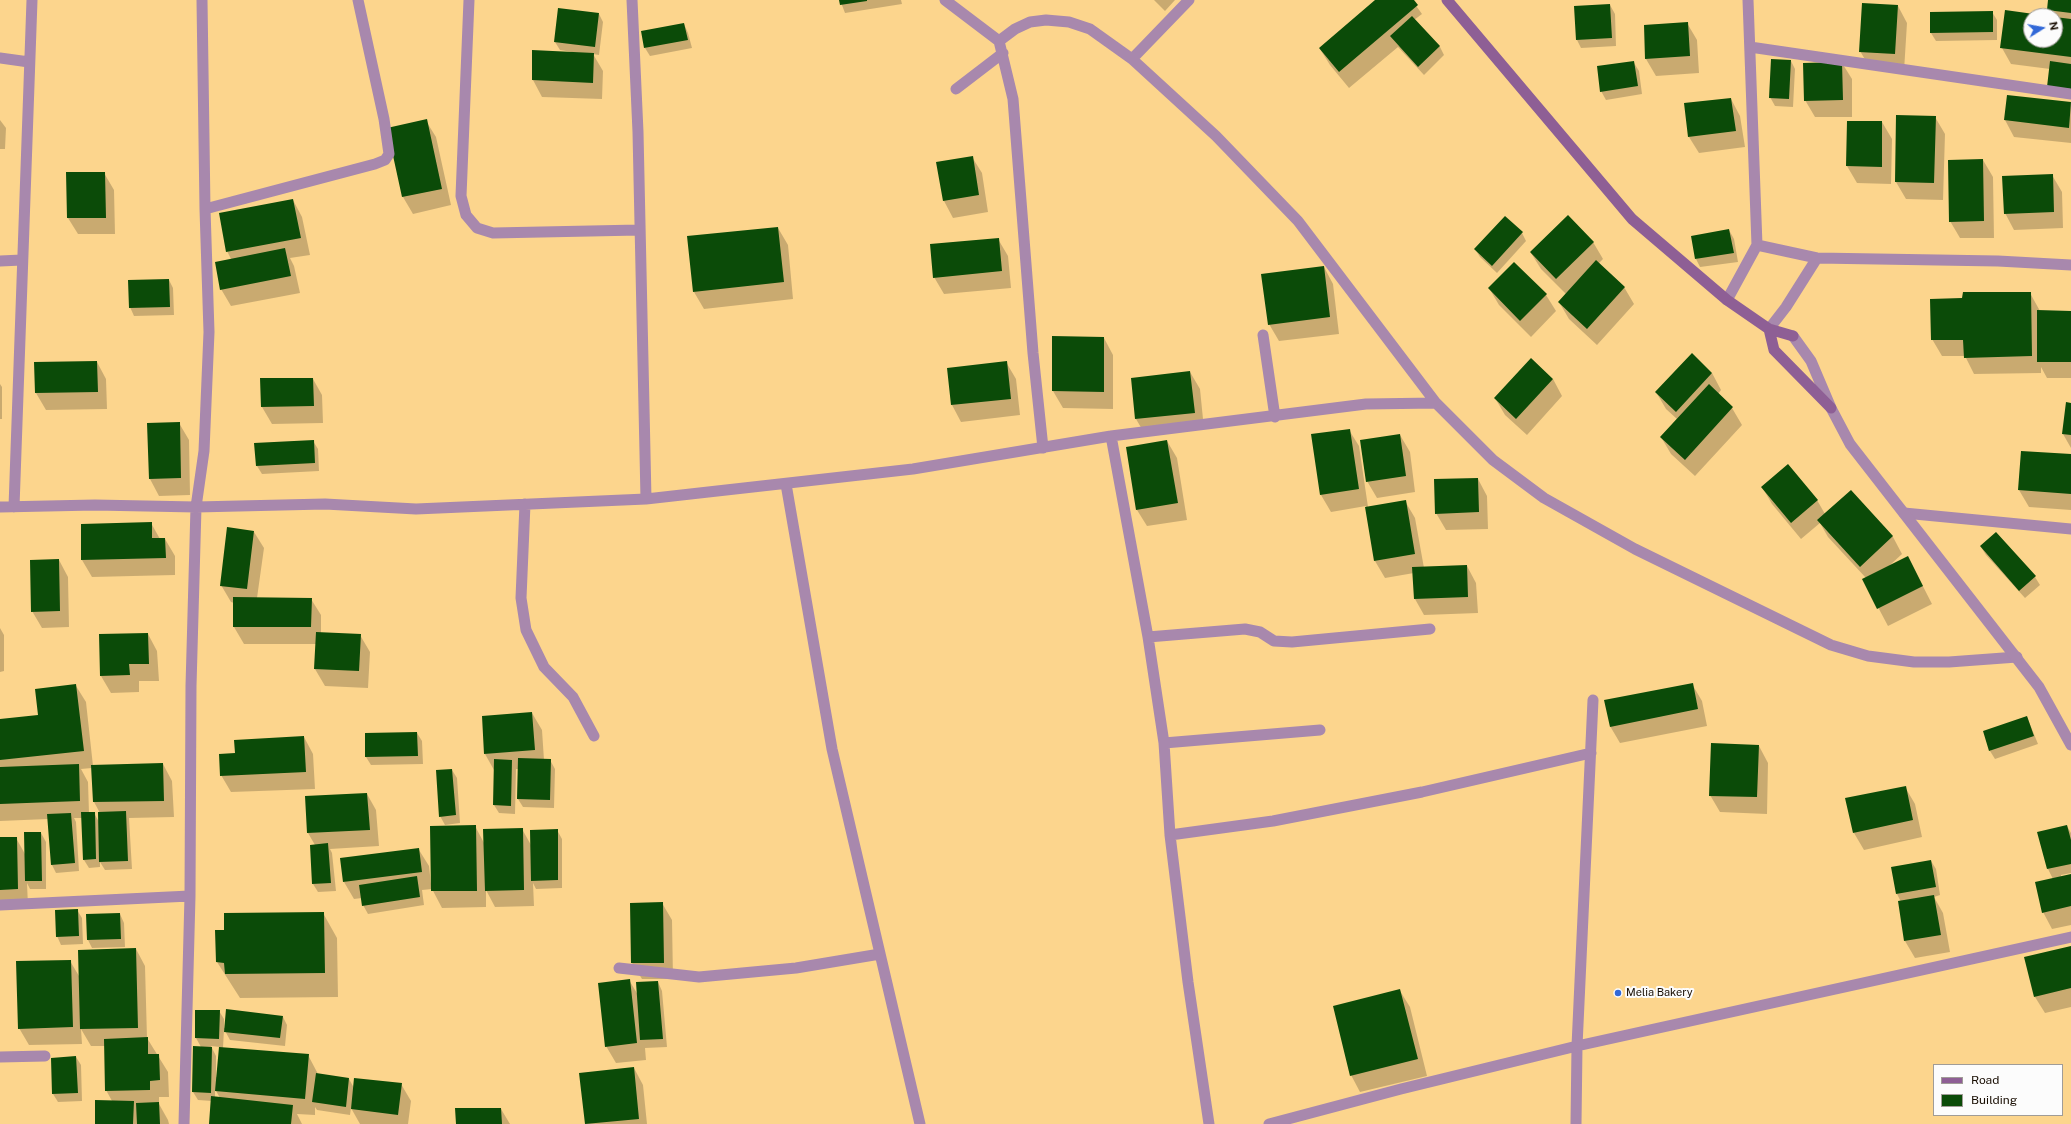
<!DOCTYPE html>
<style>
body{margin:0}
#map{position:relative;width:2071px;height:1124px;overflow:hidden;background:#fcd58d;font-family:"Public Sans",sans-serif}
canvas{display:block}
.legend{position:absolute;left:1933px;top:1064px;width:130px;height:52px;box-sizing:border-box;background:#fcfcfc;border:1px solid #a09c97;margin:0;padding:5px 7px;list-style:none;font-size:12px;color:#170c00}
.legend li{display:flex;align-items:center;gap:8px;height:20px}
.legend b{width:20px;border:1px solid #a09c97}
.north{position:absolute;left:2023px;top:8px;width:40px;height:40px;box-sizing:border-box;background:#fcfcfc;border:1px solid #a09c97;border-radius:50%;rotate:79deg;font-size:11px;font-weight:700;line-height:16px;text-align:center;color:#170c00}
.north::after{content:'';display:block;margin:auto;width:14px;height:18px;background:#3269d8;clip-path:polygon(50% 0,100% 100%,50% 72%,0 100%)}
</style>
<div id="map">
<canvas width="2071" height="1124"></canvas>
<ul class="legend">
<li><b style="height:5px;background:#8e5f95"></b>Road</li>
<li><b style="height:11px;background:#0b4b08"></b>Building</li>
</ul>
<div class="north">N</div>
</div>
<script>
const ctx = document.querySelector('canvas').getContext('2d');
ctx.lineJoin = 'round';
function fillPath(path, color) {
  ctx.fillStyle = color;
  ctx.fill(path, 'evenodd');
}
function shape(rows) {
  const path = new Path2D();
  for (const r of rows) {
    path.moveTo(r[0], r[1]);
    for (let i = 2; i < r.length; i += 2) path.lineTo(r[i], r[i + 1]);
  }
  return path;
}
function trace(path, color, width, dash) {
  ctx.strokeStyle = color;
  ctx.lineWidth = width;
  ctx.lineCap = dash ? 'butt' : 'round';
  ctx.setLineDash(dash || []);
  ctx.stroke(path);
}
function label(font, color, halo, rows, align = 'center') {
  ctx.font = font + ' "Public Sans",sans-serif';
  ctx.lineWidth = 4;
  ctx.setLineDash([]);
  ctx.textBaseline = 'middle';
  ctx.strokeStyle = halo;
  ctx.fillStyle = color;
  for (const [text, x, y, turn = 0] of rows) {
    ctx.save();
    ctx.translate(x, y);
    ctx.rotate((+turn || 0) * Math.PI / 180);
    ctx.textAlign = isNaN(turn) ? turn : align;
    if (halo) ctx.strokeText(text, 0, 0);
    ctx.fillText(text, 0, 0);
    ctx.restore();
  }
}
fillPath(shape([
 [840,0,901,0,902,4,845,13],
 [1154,0,1175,0,1165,11],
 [1376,0,1412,0,1422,14,1414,20,1440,47,1444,55,1424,75,1398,47,1349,88,1330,65,1320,49],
 [2049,0,2071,0,2071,97,2050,69,2011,64,2002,48,2006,12,2041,16,2031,16,2031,40,2055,40,2055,16,2052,16,2048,10],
 [1610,5,1615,14,1616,46,1581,48,1577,40],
 [1898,6,1907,23,1904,71,1870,68,1860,51],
 [1992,12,1997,20,1997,40,1936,41,1931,33],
 [599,14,603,22,599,55,593,54,603,71,602,99,542,97,533,80,533,52,571,53,572,52,560,50,555,42],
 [1687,23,1697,40,1699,73,1656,76,1646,59,1645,25],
 [684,24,688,33,692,48,650,56,645,48],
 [1791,61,1795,69,1793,107,1775,106,1770,97],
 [1634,63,1639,71,1642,94,1606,100,1601,91],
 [1842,63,1852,79,1852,117,1815,117,1805,100],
 [2008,96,2071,103,2071,143,2014,137,2005,120],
 [1731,99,1740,116,1745,147,1699,153,1689,137],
 [1935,117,1945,134,1943,200,1906,199,1896,182],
 [0,120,6,128,5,149,0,149],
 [426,121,436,137,451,205,413,214,403,197,389,129],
 [1882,122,1892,139,1891,184,1857,183,1847,166],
 [972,157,982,173,988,212,953,218,944,201,937,163],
 [1983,160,1993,177,1994,238,1960,238,1950,221],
 [104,173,114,190,115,234,78,234,68,218],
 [2052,175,2062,192,2063,228,2014,230,2005,213],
 [293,200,302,217,310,255,290,258,294,266,300,293,231,306,221,289,231,259,227,251],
 [778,228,788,245,793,299,704,309,694,292],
 [1729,230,1734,239,1738,262,1700,267,1696,259],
 [1522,233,1526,241,1497,273,1480,257,1475,249],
 [998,239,1008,256,1011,288,944,294,934,277],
 [1593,242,1603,259,1598,264,1624,287,1634,304,1597,345,1569,319,1559,302,1566,294,1541,269,1531,253],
 [1324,267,1333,284,1339,334,1279,341,1269,324],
 [169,280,173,288,174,315,134,316,130,307],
 [1489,288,1546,295,1556,311,1531,337,1499,305],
 [2030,293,2040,311,2071,312,2071,378,2047,378,2041,367,2041,373,1974,374,1965,356,1942,356,1932,339,1963,299],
 [1053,337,1104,338,1113,355,1113,409,1063,408,1053,391],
 [97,362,106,379,107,409,46,410,36,393],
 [1006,362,1016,379,1020,415,961,422,952,405],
 [1190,372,1200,389,1204,429,1146,436,1136,419,1132,379],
 [1712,373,1721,390,1718,394,1732,408,1742,425,1695,476,1671,454,1661,437,1677,419,1666,409,1656,392],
 [313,379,322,395,323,423,272,424,262,407],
 [1553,379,1562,396,1527,435,1505,415,1495,398],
 [0,384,2,387,2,419,0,419],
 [2071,404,2071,448,2063,434],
 [179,423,189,440,190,495,159,496,150,479],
 [1349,430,1359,446,1368,507,1405,501,1415,518,1424,568,1467,566,1476,583,1478,613,1424,615,1415,599,1414,573,1385,578,1375,561,1366,506,1331,512,1321,495,1312,435],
 [1400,435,1410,452,1415,492,1377,498,1367,481],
 [313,441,318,449,319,471,262,474,257,466],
 [1167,441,1177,458,1187,520,1147,526,1137,510],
 [2022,452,2071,455,2071,510,2029,507,2019,490],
 [1478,479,1487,496,1488,529,1446,530,1436,513],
 [1762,487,1817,500,1825,514,1851,491,1893,537,1902,554,1889,566,1908,557,1932,604,1888,626,1863,579,1866,578,1828,537,1820,523,1801,539,1772,504],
 [151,523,160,539,165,539,175,556,175,575,92,577,82,560],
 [254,532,264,548,257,598,311,599,321,615,321,633,360,635,370,652,368,688,325,686,315,669,316,644,244,644,234,627,234,603,231,602,221,585],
 [1981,547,2035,577,2040,585,2025,598,1986,555],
 [59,560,68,577,69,627,42,628,32,611],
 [0,628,4,635,4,671,0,672],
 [148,634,157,651,159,681,139,681,139,692,111,693,101,676],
 [1692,684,1702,701,1707,726,1620,743,1610,726],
 [76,686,86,702,93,766,163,764,172,781,174,817,129,818,132,869,105,870,100,862,100,867,89,868,84,860,82,818,74,818,76,822,79,871,56,873,52,865,48,819,0,821,0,720,39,716],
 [92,768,94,802,100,813,99,822,94,813,89,813,88,782,81,769],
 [532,713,542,730,544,760,550,760,555,769,554,808,523,807,518,799,519,769,516,769,515,814,499,813,494,805,494,770,485,754],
 [2027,717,2038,744,1995,759,1990,751],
 [417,733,422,741,423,764,371,765,366,757,366,734],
 [304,737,313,754,315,789,231,792,221,775,236,754],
 [1759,746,1768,763,1767,814,1720,812,1710,795],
 [452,770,457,778,460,823,445,825,440,816],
 [1905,787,1915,804,1922,837,1864,850,1854,833],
 [367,794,376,810,379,846,330,849,332,853,336,891,318,892,313,884,311,846,315,845,308,833],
 [475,826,484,843,522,829,531,845,557,830,562,839,562,888,536,889,533,883,534,906,495,907,486,890,486,907,442,908,432,889,422,890,424,905,368,914,363,905,362,898,354,899,344,882,419,850,429,866,431,884,432,884],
 [2067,826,2071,833,2071,873,2061,875,2061,877,2071,875,2071,925,2052,929,2043,912,2053,879,2048,869,2038,833],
 [41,833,46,842,46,889,30,889,27,883,28,906,0,907,0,838,16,838,25,854],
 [1931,861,1936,869,1940,895,1934,897,1943,913,1950,952,1915,958,1905,941,1901,902,1897,894,1892,868],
 [662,903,672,920,673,979,642,979,632,963],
 [77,910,82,918,83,944,61,945,57,936],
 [323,913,337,938,338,997,240,998,217,962,216,931,225,931],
 [120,914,124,923,125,947,92,948,88,940,87,915],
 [2071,947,2071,1007,2045,1013,2035,997],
 [136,949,145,966,147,1038,168,1072,169,1097,159,1097,159,1104,168,1120,169,1124,96,1124,112,1101,106,1090,105,1046,91,1046,81,1029,82,1044,29,1045,19,1028,70,961,79,976],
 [629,980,638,995,658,982,662,991,667,1047,645,1048,646,1060,616,1063,606,1046],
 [1400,991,1410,1007,1427,1076,1360,1092,1351,1075],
 [219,1011,224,1019,224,1028,283,1017,287,1025,285,1046,230,1040,224,1029,223,1048,308,1055,318,1074,349,1079,354,1088,401,1084,411,1101,408,1124,360,1124,351,1108,350,1115,317,1110,315,1107,315,1115,297,1114,302,1124,210,1124,212,1101,198,1100,193,1092,201,1047,196,1038],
 [211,1046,220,1047,218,1077,216,1077,216,1056],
 [215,1089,220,1098,215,1097],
 [76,1057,81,1065,82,1101,58,1102,53,1094],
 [634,1068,643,1085,647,1124,586,1124,581,1074],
 [501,1109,510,1124,457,1124]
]), '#0003');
fillPath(shape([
 [839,0,867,0,867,1,840,5],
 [1375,0,1414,0,1418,5,1339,72,1319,48],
 [2048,0,2071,0,2071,13,2047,10],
 [1862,3,1898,5,1895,54,1859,52],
 [1610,4,1612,38,1576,40,1574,6],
 [558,8,599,13,595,47,554,42],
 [2005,10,2041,15,2031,16,2031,40,2055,40,2055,17,2071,19,2071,57,2000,48],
 [1993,11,1993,32,1930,33,1930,12],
 [1412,16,1440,46,1418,67,1390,36],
 [1688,22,1690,56,1645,59,1644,25],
 [684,23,688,40,644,48,641,31],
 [532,50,594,53,593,83,532,80],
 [1771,59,1791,60,1789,99,1769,98],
 [1634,61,1638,86,1600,92,1597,66],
 [2050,61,2071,64,2071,89,2047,87],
 [1842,62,1843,100,1804,101,1803,63],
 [2007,95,2071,102,2069,128,2004,120],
 [1731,98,1736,131,1688,137,1684,103],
 [1896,115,1936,116,1934,183,1895,182],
 [427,119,442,189,402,197,387,128],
 [1847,121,1882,121,1882,167,1846,166],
 [973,156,979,195,943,201,936,162],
 [1983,159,1984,221,1949,222,1948,160],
 [66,172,105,172,106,218,67,218],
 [2053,174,2054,212,2004,214,2002,176],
 [293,199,301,238,226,252,219,213],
 [1568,215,1594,242,1556,279,1530,252],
 [1505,216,1523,232,1492,266,1474,249],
 [778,227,784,282,693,292,687,236],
 [1729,229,1734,253,1695,259,1691,236],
 [999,238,1002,271,933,278,930,244],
 [285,248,291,276,220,290,215,262],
 [1596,260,1625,287,1587,329,1558,302],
 [1514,262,1547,294,1520,321,1488,288],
 [1324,266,1330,317,1268,325,1261,274],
 [169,279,170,307,129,308,128,280],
 [1963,292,2031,292,2032,356,1964,358,1963,340,1931,340,1930,299,1962,298],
 [2037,310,2071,311,2071,362,2037,362],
 [1052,336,1104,337,1104,392,1052,391],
 [1692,353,1712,373,1676,412,1655,392],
 [1531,358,1553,379,1516,419,1494,398],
 [97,361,98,392,35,393,34,362],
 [1007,361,1011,399,951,405,947,368],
 [1190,371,1195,413,1135,419,1131,378],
 [260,378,313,378,314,406,261,407],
 [1709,384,1733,407,1685,460,1660,437],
 [2066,402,2071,403,2071,435,2062,434],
 [180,422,181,478,149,479,147,423],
 [1350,429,1359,489,1320,495,1311,434],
 [1400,434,1406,476,1366,482,1360,440],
 [314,440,315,463,256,466,254,443],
 [1167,440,1178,503,1136,510,1126,447],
 [2021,451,2071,454,2071,494,2018,490],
 [1788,464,1818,500,1791,523,1761,487],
 [1478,478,1479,512,1435,514,1434,479],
 [1851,490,1893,536,1860,567,1817,520],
 [1406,500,1415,554,1374,561,1365,507],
 [152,522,152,538,165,538,166,558,81,560,81,524],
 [227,527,254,531,247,589,220,586],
 [1996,532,2036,576,2019,591,1980,546],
 [1908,556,1923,586,1877,609,1862,579],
 [59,559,60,611,31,612,30,560],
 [1467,565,1468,597,1414,599,1412,567],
 [233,597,312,598,311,627,233,627],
 [316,632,361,634,359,671,314,669],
 [148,633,149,664,129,664,130,675,100,676,99,634],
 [1693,683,1698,709,1610,727,1604,700],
 [76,684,84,751,0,760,0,719,38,715,35,689],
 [532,712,535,750,484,754,482,716],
 [2027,716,2034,736,1989,751,1983,731],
 [417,732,418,756,365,757,365,733],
 [304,736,306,772,220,776,219,754,235,753,234,740],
 [1711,743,1759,745,1757,797,1709,796],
 [518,758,551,759,550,800,517,799],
 [494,759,512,760,511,806,493,805],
 [163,763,164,801,93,802,91,765],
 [79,764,80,801,0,804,0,767],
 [452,769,456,815,439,817,436,770],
 [1906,786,1913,820,1853,833,1845,798],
 [367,793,370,830,307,833,305,796],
 [126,811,128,861,99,862,98,812],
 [81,812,95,812,96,859,83,860],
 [71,813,75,863,51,865,47,814],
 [476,825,477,891,431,891,430,826],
 [2067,825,2071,840,2071,864,2047,869,2037,832],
 [523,828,524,890,485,891,483,829],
 [558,829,558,880,531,881,530,830],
 [24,832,41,832,42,881,25,881],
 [0,837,17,837,18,889,0,890],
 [328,843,331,883,312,884,310,845],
 [419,848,422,872,343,882,340,858],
 [1931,860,1936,887,1896,894,1891,867],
 [2071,874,2071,906,2042,913,2035,882],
 [417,876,420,897,362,906,359,885],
 [1934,895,1941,935,1904,941,1898,901],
 [663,902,664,963,631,963,630,903],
 [78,909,79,936,56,937,55,910],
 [324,912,325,973,225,974,224,963,216,962,215,930,224,930,224,913],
 [120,913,121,939,87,940,86,914],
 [2071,946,2071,988,2034,997,2024,957],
 [136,948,138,1028,80,1029,78,950],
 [71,960,73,1027,18,1029,16,961],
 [630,979,637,1043,605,1047,598,983],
 [658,981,663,1039,640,1040,636,982],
 [1400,989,1418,1059,1350,1076,1333,1006],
 [226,1009,283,1016,280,1038,224,1032],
 [195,1010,220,1010,219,1039,195,1038],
 [148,1037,148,1054,159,1054,160,1080,150,1081,150,1090,105,1091,104,1039],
 [193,1046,212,1047,211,1093,192,1092],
 [219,1047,309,1054,305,1099,215,1091],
 [76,1056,78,1093,52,1094,51,1058],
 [634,1067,639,1119,585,1124,579,1073],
 [316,1073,349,1078,346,1107,312,1102],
 [354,1078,402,1083,398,1115,351,1109],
 [211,1096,293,1105,291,1124,209,1124],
 [95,1100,134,1101,133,1124,95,1124],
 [159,1102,160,1124,137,1124,136,1103],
 [455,1108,501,1108,502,1124,456,1124]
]), '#0b4b08');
trace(shape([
 [469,0,461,196,466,215,477,228,493,233,639,230],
 [632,0,638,132,646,499],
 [945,0,999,41],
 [1750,47,2071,94],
 [0,58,29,62],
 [1132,59,1216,136,1298,221,1436,403],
 [956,89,1003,53],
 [205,209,375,164,385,160,389,154,384,119,358,0],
 [1757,245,1817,258,1998,261,2071,265],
 [0,261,22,260],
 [1727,300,1757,245,1748,0],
 [1769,329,1786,307,1817,258],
 [1263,335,1275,417],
 [1111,436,1148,637,1164,743,1170,835,1188,982,1209,1124],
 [1043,448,1033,353,1013,99,999,41,1015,29,1030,22,1046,20,1069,22,1090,29,1132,59,1189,0],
 [786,484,832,749,920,1124],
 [525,504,521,598,526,630,544,667,573,697,594,736],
 [0,507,95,505,196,507,325,504,416,509,646,499,913,469,1111,436,1366,404,1436,403,1493,460,1544,498,1635,549,1831,645,1868,656,1914,662,1949,662,2017,657],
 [14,507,32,0],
 [1904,513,2071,529],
 [1148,637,1245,629,1260,632,1274,641,1292,642,1430,629],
 [1164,743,1320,730],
 [1170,835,1273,821,1422,792,1591,753],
 [0,905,190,896],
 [619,968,699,977,796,968,880,954],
 [0,1057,45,1056],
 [184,1124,190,896,191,686,196,507,204,451,209,332,205,209,202,0],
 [1269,1124,1401,1089,1577,1046,2071,937],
 [1576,1124,1577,1046,1593,700]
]), '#a888ad', 11);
trace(shape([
 [1793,336,1811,361,1831,408,1850,444,2039,687,2071,745]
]), '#a888ad', 11);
trace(shape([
 [1447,0,1632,219,1727,300,1769,329,1793,336],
 [1769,329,1774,350,1831,408]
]), '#8e5f95', 11);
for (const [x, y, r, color] of [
 [1618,993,4,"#3269d8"]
]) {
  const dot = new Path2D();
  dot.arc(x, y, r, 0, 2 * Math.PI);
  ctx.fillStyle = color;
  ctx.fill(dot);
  trace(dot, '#fcfcfc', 1.5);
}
label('11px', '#170c00', '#fcfcfc', [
 ["Melia Bakery",1626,993]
], 'left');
</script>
